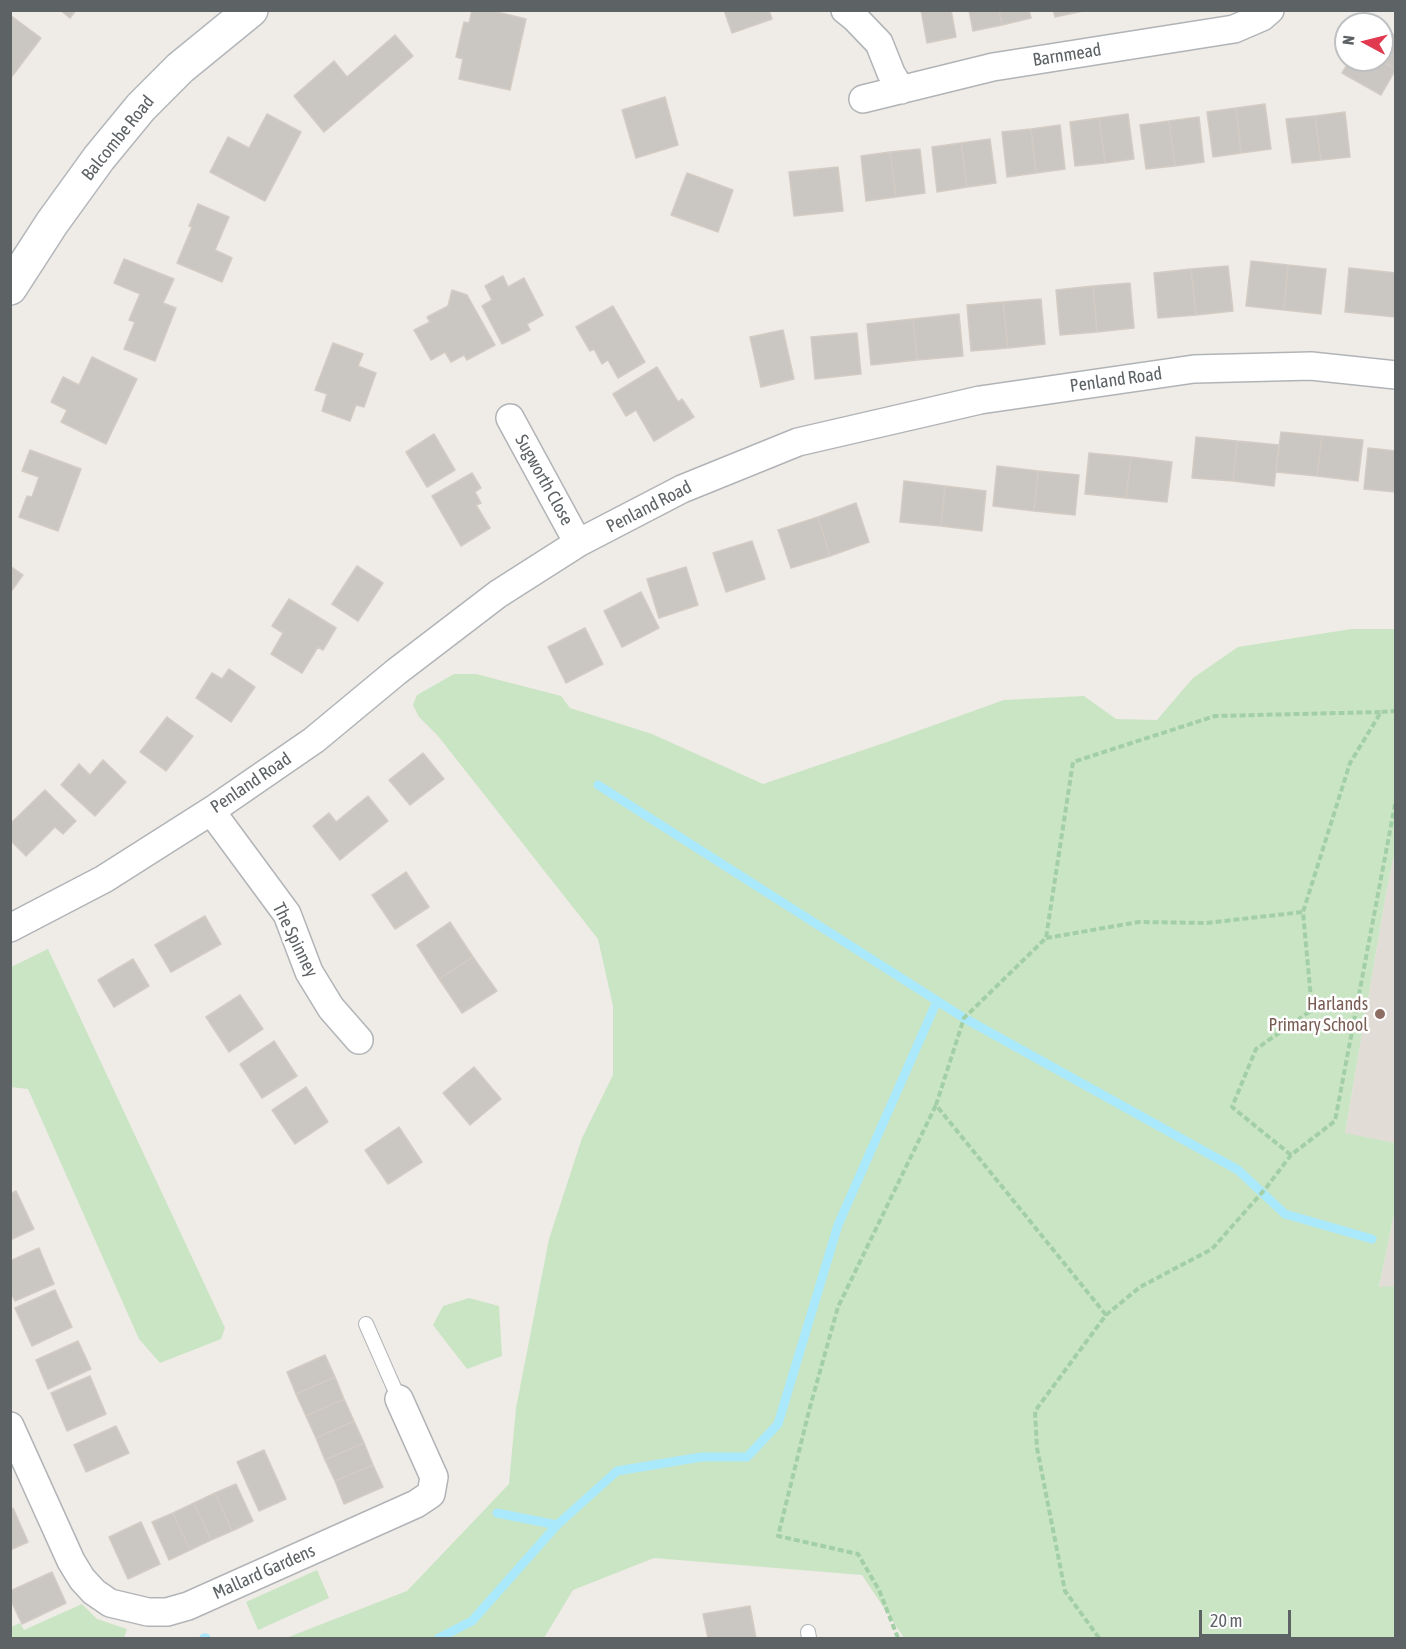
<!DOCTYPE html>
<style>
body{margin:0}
#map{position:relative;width:1406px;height:1649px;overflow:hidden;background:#efebe6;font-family:"Asap Condensed",sans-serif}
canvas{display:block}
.frame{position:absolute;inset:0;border:12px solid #5d6265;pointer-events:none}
.north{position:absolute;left:1334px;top:12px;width:60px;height:60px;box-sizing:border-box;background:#fff;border:2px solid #bec0c1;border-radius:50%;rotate:277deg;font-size:16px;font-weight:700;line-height:24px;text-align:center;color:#5d6265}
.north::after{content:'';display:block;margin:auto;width:21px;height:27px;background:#e1394f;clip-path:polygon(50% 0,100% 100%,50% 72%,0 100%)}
.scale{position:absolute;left:1199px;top:1610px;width:92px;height:27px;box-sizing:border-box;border:3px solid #5d6265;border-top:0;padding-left:8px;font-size:18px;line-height:21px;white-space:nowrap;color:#5d6265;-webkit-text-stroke:4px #fff;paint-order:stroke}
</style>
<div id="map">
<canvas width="1406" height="1649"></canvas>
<div class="frame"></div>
<div class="north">N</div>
<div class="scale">20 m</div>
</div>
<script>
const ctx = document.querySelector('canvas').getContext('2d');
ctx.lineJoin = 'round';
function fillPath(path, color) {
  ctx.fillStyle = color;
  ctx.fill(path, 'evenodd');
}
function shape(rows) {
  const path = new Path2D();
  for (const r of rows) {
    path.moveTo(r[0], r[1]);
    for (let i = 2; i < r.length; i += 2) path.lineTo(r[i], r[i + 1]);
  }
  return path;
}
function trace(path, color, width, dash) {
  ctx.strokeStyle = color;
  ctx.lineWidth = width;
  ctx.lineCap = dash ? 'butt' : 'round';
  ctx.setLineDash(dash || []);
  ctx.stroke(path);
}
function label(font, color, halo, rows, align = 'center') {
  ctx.font = font + ' "Asap Condensed",sans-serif';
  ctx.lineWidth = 5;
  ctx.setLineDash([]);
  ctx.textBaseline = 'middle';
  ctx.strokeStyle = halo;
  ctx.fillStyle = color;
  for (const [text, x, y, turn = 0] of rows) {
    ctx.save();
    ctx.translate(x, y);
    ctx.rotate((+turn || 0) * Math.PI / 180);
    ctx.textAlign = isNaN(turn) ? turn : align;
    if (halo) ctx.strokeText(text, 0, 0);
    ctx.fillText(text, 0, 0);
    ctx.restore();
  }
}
fillPath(shape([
 [1395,850,1395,1143,1345,1134,1386,894],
 [1395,1209,1395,1286,1379,1288,1385,1257]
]), '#e2dcd7');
fillPath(shape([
 [1351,629,1396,629,1395,850,1386,894,1345,1133,1395,1143,1395,1209,1379,1287,1395,1286,1395,1638,904,1638,862,1575,654,1558,573,1590,544,1638,286,1638,407,1591,509,1484,516,1408,549,1239,582,1138,613,1075,613,1006,598,939,438,736,419,717,413,705,417,695,454,674,476,674,561,696,570,708,652,734,763,784,887,742,1004,700,1084,696,1116,719,1157,720,1193,678,1238,647],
 [48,949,225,1328,221,1339,160,1363,139,1339,28,1089,11,1087,11,967],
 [469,1298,499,1306,502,1356,467,1369,433,1325,443,1306],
 [317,1570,329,1598,258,1630,246,1602],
 [82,1604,97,1619,127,1629,124,1638,11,1638,11,1627,20,1623,24,1630]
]), '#cae5c4');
trace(shape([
 [598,785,964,1018,1238,1170,1285,1214,1372,1239],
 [497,1513,557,1525],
 [204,1638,206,1638],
 [439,1638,472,1621,557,1525,617,1471,701,1457,747,1457,778,1424,838,1225,937,1001]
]), '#aae8fb', 9);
const building = shape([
 [60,10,76,10,70,18,60,10],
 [472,10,489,10,526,19,510,90,459,79,463,59,456,57,464,22,469,23,472,10],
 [724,10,769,10,772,19,732,33,724,10],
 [921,10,951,10,956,37,927,43,921,10],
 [969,10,999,10,1002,25,973,31,969,10],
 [999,10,1029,10,1031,18,1002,25,999,10],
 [1053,10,1083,10,1083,11,1055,17,1053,10],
 [10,15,41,38,10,79,10,15],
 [1382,28,1396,36,1396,69,1379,60,1382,60,1382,28],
 [395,35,413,56,324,132,294,96,334,61,347,77,395,35],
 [1350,60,1379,60,1396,69,1381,95,1342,73,1350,60],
 [665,97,678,145,636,158,622,110,665,97],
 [1265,104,1271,149,1241,153,1236,108,1265,104],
 [1236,108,1241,153,1213,157,1207,112,1236,108],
 [1345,112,1350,157,1321,160,1315,116,1345,112],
 [267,114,301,132,265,201,210,172,228,137,249,148,267,114],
 [1128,114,1134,159,1105,163,1099,118,1128,114],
 [1315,116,1321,160,1292,163,1286,119,1315,116],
 [1199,117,1204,162,1175,166,1169,121,1199,117],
 [1099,118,1105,163,1075,166,1070,122,1099,118],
 [1169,121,1175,166,1146,169,1140,125,1169,121],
 [1060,125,1065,169,1036,173,1031,129,1060,125],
 [1031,129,1036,173,1007,177,1002,132,1031,129],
 [990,139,996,183,967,187,961,143,990,139],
 [961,143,967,187,937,192,932,147,961,143],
 [920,149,925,193,896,197,890,152,920,149],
 [890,152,896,197,866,201,861,156,890,152],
 [838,167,843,211,794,216,789,172,838,167],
 [687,173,733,190,718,232,671,215,687,173],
 [198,204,229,217,215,250,232,258,222,282,177,263,192,227,189,226,198,204],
 [124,259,174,279,163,303,176,308,155,361,124,349,135,322,129,320,140,294,114,283,124,259],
 [1251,261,1288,265,1284,310,1246,306,1251,261],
 [1288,265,1326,269,1321,314,1284,310,1288,265],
 [1228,266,1233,311,1196,315,1191,269,1228,266],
 [1349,268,1396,273,1396,317,1345,312,1349,268],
 [1191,269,1196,315,1158,318,1154,273,1191,269],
 [503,276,508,287,524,278,543,315,527,324,530,330,502,344,482,306,492,300,485,286,503,276],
 [1130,283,1134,328,1097,332,1093,286,1130,283],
 [1093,286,1097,332,1060,335,1056,290,1093,286],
 [452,290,467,295,495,345,467,360,464,355,451,362,445,352,431,360,414,330,430,322,427,317,448,306,452,290],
 [1041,299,1045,344,1008,348,1003,302,1041,299],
 [1003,302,1008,348,971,351,967,305,1003,302],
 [613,306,645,362,618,378,608,360,602,364,594,349,590,351,576,327,613,306],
 [959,314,963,356,917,360,913,319,959,314],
 [913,319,917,360,871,365,867,324,913,319],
 [783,330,794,379,761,387,750,337,783,330],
 [857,333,861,374,815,379,811,337,857,333],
 [333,343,363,354,358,366,376,373,364,407,356,405,350,421,322,411,327,394,315,390,333,343],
 [92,357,137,379,106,444,61,422,67,410,51,402,63,377,79,385,92,357],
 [657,367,678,402,682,399,694,417,654,441,636,410,626,416,613,394,657,367],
 [1281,432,1322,436,1317,476,1276,472,1281,432],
 [434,434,455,470,427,487,406,452,434,434],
 [1322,436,1363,440,1358,481,1317,476,1322,436],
 [1196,437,1237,441,1233,481,1192,478,1196,437],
 [1237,441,1279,445,1274,486,1233,481,1237,441],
 [1368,448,1396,451,1396,492,1364,489,1368,448],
 [30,450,81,469,58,531,19,517,27,496,32,497,39,477,22,471,30,450],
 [1089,453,1131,457,1126,498,1085,494,1089,453],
 [1131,457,1172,462,1167,502,1126,498,1131,457],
 [997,466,1038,471,1034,511,993,506,997,466],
 [1038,471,1079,475,1075,515,1034,511,1038,471],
 [472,473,481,488,475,492,481,503,476,505,490,528,461,546,432,496,472,473],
 [904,481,945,486,941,526,900,522,904,481],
 [945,486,986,491,982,531,941,526,945,486],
 [856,503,869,542,830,556,818,517,856,503],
 [818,517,830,556,791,568,778,530,818,517],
 [752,541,765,579,726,592,713,553,752,541],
 [10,566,23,575,10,593,10,566],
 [357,566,383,583,358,621,332,604,357,566],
 [686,567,698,605,659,618,647,579,686,567],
 [641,592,659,628,622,647,604,611,641,592],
 [289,599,336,628,323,650,318,647,302,673,271,654,283,633,272,626,289,599],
 [585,628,603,664,566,683,548,647,585,628],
 [229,669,255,687,231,722,196,698,212,673,222,679,229,669],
 [167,717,193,736,166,771,140,752,167,717],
 [423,753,444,779,410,805,389,780,423,753],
 [103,760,126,782,95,816,61,785,79,764,90,775,103,760],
 [45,790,76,821,63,834,55,827,26,856,10,840,10,824,45,790],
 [368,796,388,821,340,860,313,826,329,813,336,822,368,796],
 [406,872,429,907,395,929,372,895,406,872],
 [205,916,221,944,171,972,155,945,205,916],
 [450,922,473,957,439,979,417,945,450,922],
 [473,957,497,991,462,1013,439,979,473,957],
 [133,959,149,986,114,1007,98,980,133,959],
 [240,995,263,1029,229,1052,206,1017,240,995],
 [274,1041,297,1076,262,1098,240,1064,274,1041],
 [474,1067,501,1099,470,1125,443,1093,474,1067],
 [306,1087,328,1122,295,1144,272,1110,306,1087],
 [399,1127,422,1162,388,1184,365,1150,399,1127],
 [16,1191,34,1229,10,1240,10,1194,16,1191],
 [39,1248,54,1284,15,1301,10,1291,10,1261,39,1248],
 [55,1290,72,1327,32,1346,15,1308,55,1290],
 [78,1341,91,1369,48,1389,36,1360,78,1341],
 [325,1355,335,1377,296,1394,287,1372,325,1355],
 [90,1376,106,1414,67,1431,51,1393,90,1376],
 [335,1377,344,1399,306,1416,296,1394,335,1377],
 [344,1399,354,1421,316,1438,306,1416,344,1399],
 [354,1421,364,1443,325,1460,316,1438,354,1421],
 [116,1426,129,1453,86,1472,74,1445,116,1426],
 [364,1443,373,1465,335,1481,325,1460,364,1443],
 [264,1450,286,1499,259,1511,237,1462,264,1450],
 [373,1465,383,1487,344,1504,335,1481,373,1465],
 [236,1484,253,1521,232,1531,215,1493,236,1484],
 [215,1493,232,1531,211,1540,194,1503,215,1493],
 [194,1503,211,1540,190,1550,173,1513,194,1503],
 [13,1508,28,1542,10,1550,10,1509,13,1508],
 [173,1513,190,1550,169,1560,152,1522,173,1513],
 [141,1522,160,1564,128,1579,109,1537,141,1522],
 [52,1572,66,1603,22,1624,10,1599,10,1591,52,1572],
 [750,1606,756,1638,708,1638,703,1614,750,1606]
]);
fillPath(building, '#cac6c2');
trace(building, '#d3ccc4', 1.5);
const lane = shape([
 [366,1324,399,1399],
 [808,1632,809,1638]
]);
const street = shape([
 [845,10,855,18,879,43,891,73,901,90],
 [863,99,993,67,1234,29,1262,17,1270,10],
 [510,418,578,543],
 [211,811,287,914,309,972,331,1008,359,1040],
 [10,928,104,879,211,811,314,740,396,672,498,594,578,543,682,489,798,442,980,400,1194,369,1311,366,1396,375],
 [10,1426,71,1561,82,1579,94,1592,110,1603,148,1612,167,1612,188,1606,416,1504,431,1494,434,1477,399,1399]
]);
const secondary = shape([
 [10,288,52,223,99,158,141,107,180,68,251,10]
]);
trace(lane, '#b1b4b7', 16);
trace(street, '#b1b4b7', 30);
trace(secondary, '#b2b6ba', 36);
trace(shape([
 [1046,938,1139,922,1206,923,1303,912],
 [1291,1155,1232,1107,1256,1049,1312,1010,1303,912,1350,763,1381,712,1396,711],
 [1106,1315,936,1105,964,1018,1046,938,1073,762,1215,716,1381,712],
 [898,1638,879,1590,858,1554,778,1536,810,1407,838,1307,936,1105],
 [1099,1638,1065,1591,1037,1448,1035,1411,1106,1315,1140,1287,1212,1249,1266,1188,1291,1155,1335,1121,1396,799]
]), '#a3cfa6', 4, [6, 3]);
trace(lane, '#fff', 14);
trace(street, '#fff', 27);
trace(secondary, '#fff', 33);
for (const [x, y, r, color] of [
 [1380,1014,6,"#8d6e63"]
]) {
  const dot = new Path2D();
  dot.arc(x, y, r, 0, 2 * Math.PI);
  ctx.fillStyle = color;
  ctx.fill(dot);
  trace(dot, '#fff', 2);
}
label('18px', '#5d6265', '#fff', [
 ["Barnmead",1067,55,-9],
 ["Balcombe Road",118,138,-51],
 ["Penland Road",1116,380,-8],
 ["Sugworth Close",544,480,61],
 ["Penland Road",649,507,-27],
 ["Penland Road",251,783,-34],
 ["The Spinney",295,940,64],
 ["Mallard Gardens",264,1572,-24]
]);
label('18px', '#785e54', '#fff', [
 ["Harlands",1368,1004],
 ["Primary School",1368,1025]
], 'right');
</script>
